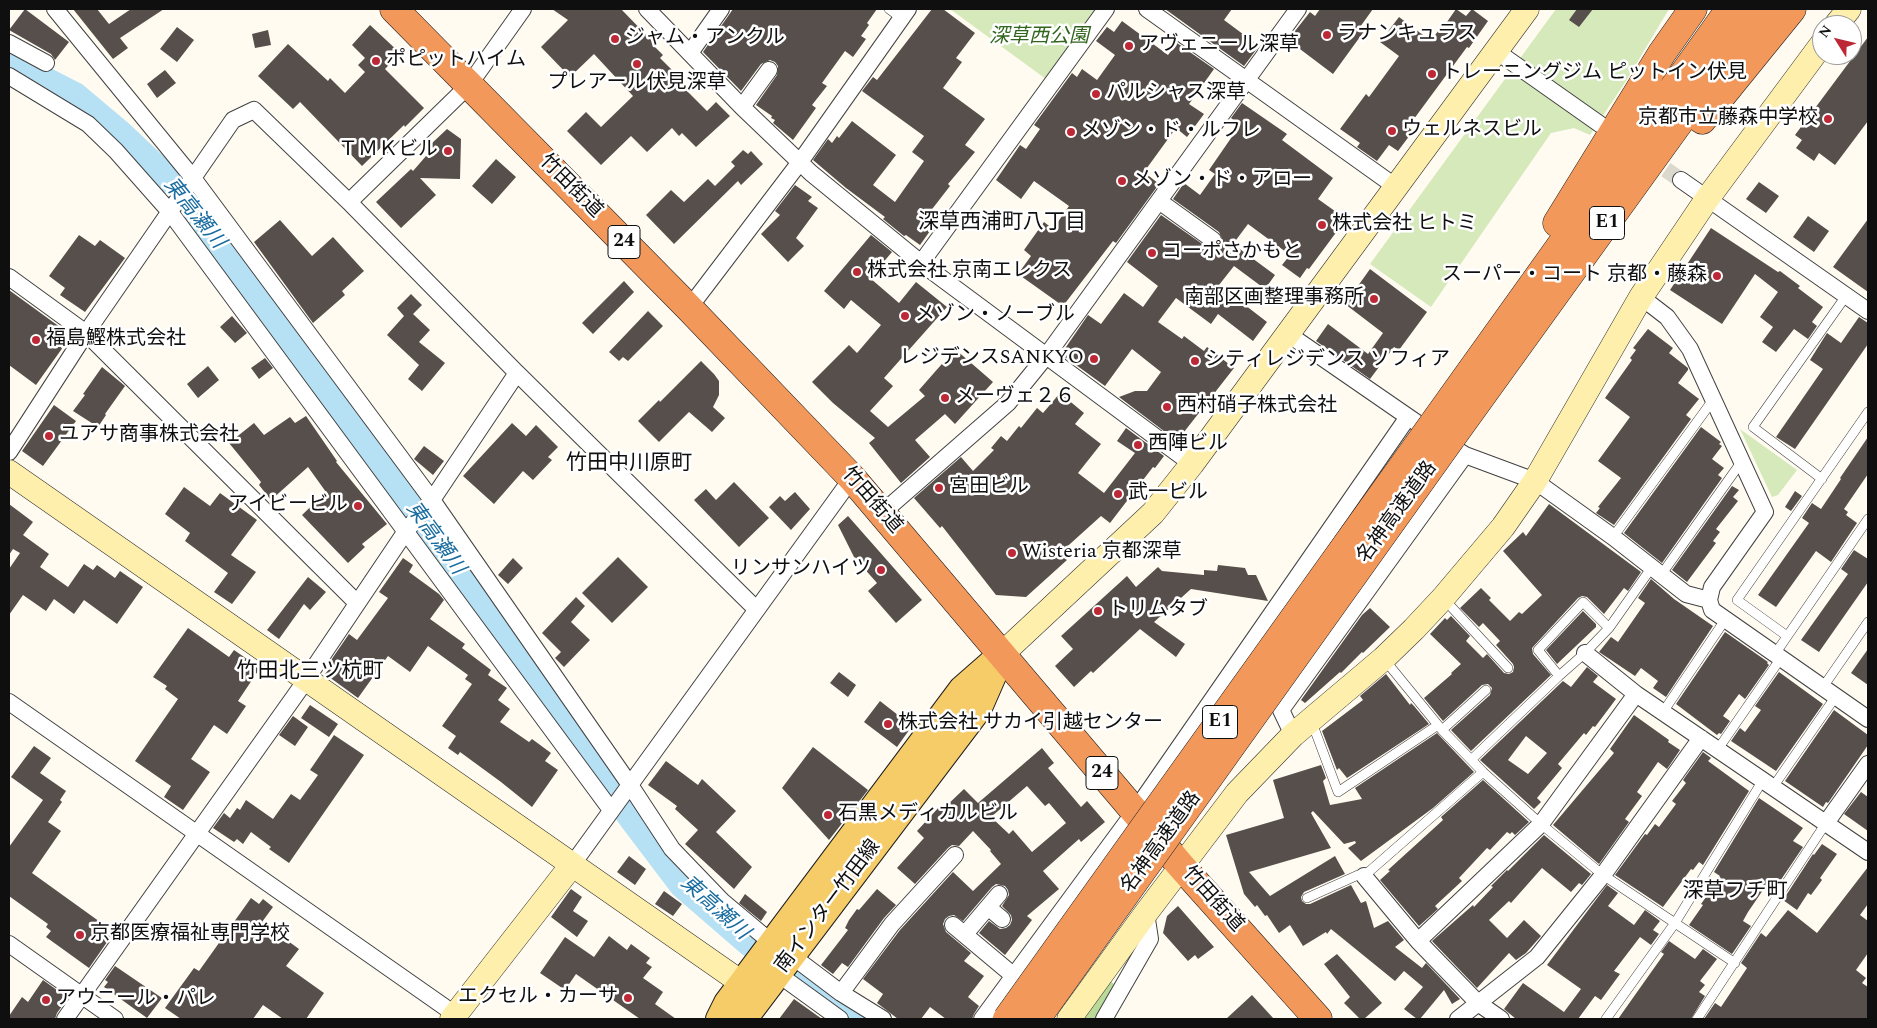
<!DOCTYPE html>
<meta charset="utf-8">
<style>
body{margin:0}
#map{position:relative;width:1877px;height:1028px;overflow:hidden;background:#fffbf0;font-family:Spectral,serif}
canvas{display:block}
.frame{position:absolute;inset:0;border:10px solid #0f0f0f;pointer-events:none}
.north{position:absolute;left:1812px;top:15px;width:50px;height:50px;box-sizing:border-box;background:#fff;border:1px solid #9f9f9f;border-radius:50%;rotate:306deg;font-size:14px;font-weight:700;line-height:20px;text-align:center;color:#0f0f0f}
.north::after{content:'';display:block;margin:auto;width:18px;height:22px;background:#bd2837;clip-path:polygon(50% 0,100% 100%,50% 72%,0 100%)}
</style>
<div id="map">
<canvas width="1877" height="1028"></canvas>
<div class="frame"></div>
<div class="north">N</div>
</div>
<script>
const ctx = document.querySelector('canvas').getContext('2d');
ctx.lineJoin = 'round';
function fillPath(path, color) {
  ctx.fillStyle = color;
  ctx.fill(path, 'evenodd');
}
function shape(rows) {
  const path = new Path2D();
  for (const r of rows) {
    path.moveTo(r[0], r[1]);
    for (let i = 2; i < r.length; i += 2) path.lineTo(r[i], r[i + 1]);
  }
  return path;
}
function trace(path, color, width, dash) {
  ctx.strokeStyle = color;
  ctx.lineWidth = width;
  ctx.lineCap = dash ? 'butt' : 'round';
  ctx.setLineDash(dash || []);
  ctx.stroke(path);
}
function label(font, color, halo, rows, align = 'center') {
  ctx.font = font + ' Spectral,"Noto Sans JP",serif';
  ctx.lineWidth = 5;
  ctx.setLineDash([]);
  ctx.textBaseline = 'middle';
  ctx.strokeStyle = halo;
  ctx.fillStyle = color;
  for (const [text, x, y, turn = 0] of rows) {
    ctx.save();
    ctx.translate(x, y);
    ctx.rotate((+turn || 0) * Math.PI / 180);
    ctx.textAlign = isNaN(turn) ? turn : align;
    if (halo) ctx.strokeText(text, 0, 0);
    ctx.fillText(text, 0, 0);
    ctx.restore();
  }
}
fillPath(shape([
 [950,9,1098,9,1046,79],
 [1556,9,1669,9,1626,81,1590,135,1574,128,1551,133,1431,307,1370,264],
 [1740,429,1797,470,1778,495,1772,497]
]), '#d5e9ba');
fillPath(shape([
 [1110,981,1114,984,1095,1019,1084,1019]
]), '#bada99');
trace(shape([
 [9,63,75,97,119,134,173,185,277,322,526,666,633,818,683,884,750,942,857,1019]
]), '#b6e1f5', 29);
fillPath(shape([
 [25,9,69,42,55,60,51,54,9,30],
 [73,9,97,9,109,24,131,9,164,9,120,38,128,48,113,59],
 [552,9,621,9,655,44,653,45,663,55,660,58,680,78,677,81,707,111,716,102,730,116,696,147,682,133,679,136,672,128,647,152,631,136,601,165,567,131,586,112,601,127,633,96,594,54,570,77,541,47,568,20],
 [733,9,877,9,867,23,869,25,861,36,866,39,853,57,845,51,822,83,827,86,812,105,816,108,793,140,773,123,775,120,771,118,772,116,756,105,777,75,778,66,775,62,770,60,761,64,741,91,703,52],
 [932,9,943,9,975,33,956,58,962,62,943,88,985,119,965,145,975,152,948,184,950,186,926,217,935,224,920,245,906,235,904,236,883,219,885,217,846,188,813,160,828,139,832,143,837,136,839,138,852,121,896,155,873,185,895,202,924,161,912,152,924,136,862,91,873,77,877,80],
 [1165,9,1232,9,1224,20,1259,46,1244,66],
 [1320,9,1373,9,1360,27,1365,30,1333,74,1288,40,1310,12,1315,16],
 [1456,9,1466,16,1472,9,1488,21,1469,48,1467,47,1408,127,1413,131,1398,151,1389,145,1377,161,1357,147,1360,143,1340,129,1366,94,1369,97,1399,56,1380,42,1399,17,1431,41,1438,31,1440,32],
 [1577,9,1593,9,1579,27,1569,20],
 [1122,21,1168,55,1177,43,1214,69,1189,104,1204,114,1187,137,1176,128,1144,172,1159,184,1116,243,1113,241,1063,306,1018,274,1031,256,1024,250,1044,222,1053,229,1069,206,1034,181,1021,199,996,180,1020,145,1026,149,1040,129,1034,125,1072,73,1077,77,1082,69,1097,80,1115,55,1096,41,1107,27,1114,32],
 [370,25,400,53,385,69,424,108,405,127,404,125,362,166,300,102,293,109,258,76,288,44,328,81,330,78,345,93,365,72,358,65,365,58,352,45],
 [177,27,194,40,177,62,160,49],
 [268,30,271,45,255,48,252,34],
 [1868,37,1868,121,1835,165,1819,153,1814,161,1796,148,1802,140,1795,135],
 [165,70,176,83,157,98,147,84],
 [1242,103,1287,134,1282,140,1333,178,1318,199,1346,219,1309,269,1307,268,1300,278,1282,265,1290,255,1248,224,1233,244,1275,275,1265,289,1234,266,1219,285,1267,322,1253,341,1218,314,1211,324,1176,298,1158,322,1182,339,1184,336,1204,351,1207,347,1234,368,1177,441,1119,397,1135,391,1147,391,1161,372,1132,349,1105,386,1065,357,1068,353,1064,350,1088,315,1101,324,1124,293,1143,307,1158,286,1127,262,1161,215,1208,248,1212,250,1221,246,1223,241,1219,232,1173,199,1184,183,1200,195,1215,174,1209,170,1240,125,1231,118],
 [447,129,461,139,460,179,420,178,436,195,401,228,376,202,411,169,413,171,433,148,430,145],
 [743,150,748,154,751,151,763,164,741,185,738,181,674,244,646,215,671,190,684,202,708,179,715,186,735,166,731,162],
 [496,159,516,177,492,204,472,186],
 [1759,182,1779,196,1766,213,1746,199],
 [795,185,812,197,808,201,818,208,796,238,804,246,788,262,761,234,780,215,775,211],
 [1808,216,1829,231,1814,252,1793,237],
 [1868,219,1868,292,1833,267],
 [280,220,312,256,333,237,364,271,342,291,345,295,313,323,254,242],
 [1711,228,1778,272,1780,271,1800,286,1798,288,1823,307,1812,322,1817,326,1808,339,1794,329,1776,352,1762,342,1773,327,1760,317,1778,292,1755,274,1722,324,1670,290],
 [79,235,95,246,100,240,125,258,85,312,60,295,65,288,49,276],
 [871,235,892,252,870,278,899,303,916,282,947,307,884,378,893,386,870,411,888,427,925,396,919,390,955,349,993,382,955,424,945,414,915,440,930,457,901,483,869,443,875,438,833,403,812,382,849,345,857,353,881,325,851,300,844,309,824,291],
 [1370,269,1427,312,1399,350,1394,347,1370,379,1316,341,1328,324,1368,354,1383,333,1345,304],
 [624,281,634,292,593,334,582,323],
 [9,290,64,330,59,338,66,343,36,385,9,365],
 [411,294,422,305,413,314,430,330,419,342,445,363,422,391,408,379,419,365,387,335,404,316,397,308],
 [648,311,663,326,628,361,623,357,619,361,609,352],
 [232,316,247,333,235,343,220,327],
 [1859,317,1868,323,1868,344,1795,449,1776,437,1823,369,1810,360,1827,333,1841,343],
 [1648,329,1673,348,1669,353,1688,368,1688,370,1678,383,1699,399,1686,415,1691,419,1614,525,1596,513,1600,508,1598,507,1621,478,1598,461,1630,417,1605,398,1632,360,1630,358,1636,350,1633,348],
 [265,358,273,368,259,379,251,368],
 [701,361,714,374,719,381,719,395,713,407,725,418,712,432,689,412,659,442,638,421,659,400,660,402],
 [208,366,219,380,198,398,187,384],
 [102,367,125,386,105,414,106,415,98,427,73,411,85,395,83,394],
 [1060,393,1084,413,1075,424,1101,444,1078,473,1104,493,1135,453,1117,441,1126,428,1164,456,1155,468,1153,467,1110,523,1101,516,1060,553,1067,560,1026,597,996,595,942,526,940,528,914,498,961,457,973,471,994,450,991,448,1001,436,1007,441,1019,426,1021,428,1037,408,1043,413],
 [54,405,76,421,43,466,22,451],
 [306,416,337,461,336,462,387,524,362,544,365,547,348,563,302,515,326,492,308,467,271,500,259,485,261,482,229,443,254,423,264,435,290,417,295,423],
 [512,423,526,436,536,425,558,447,548,457,552,460,533,480,523,471,494,504,463,476],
 [1701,427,1721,442,1719,444,1722,446,1712,459,1724,468,1718,475,1722,478,1662,563,1624,533],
 [1868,437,1868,474,1844,509,1848,512,1846,515,1857,523,1831,562,1816,551,1776,607,1758,595,1809,523,1802,518,1812,503,1821,509,1841,479,1840,478],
 [424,446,444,461,433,475,414,459],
 [734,482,769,518,739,547,694,500,706,489,716,500],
 [1732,486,1739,490,1733,497,1738,501,1716,529,1720,532,1713,541,1716,543,1687,582,1672,570],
 [184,487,210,506,220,493,257,520,231,555,256,572,232,604,214,592,228,573,185,541,190,533,165,514],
 [1795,491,1802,496,1791,511,1785,507],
 [795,492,810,509,791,530,769,507,780,496,785,501],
 [9,504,33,522,23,535,49,554,40,567,68,587,84,564,93,570,97,565,115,578,120,571,143,587,117,624,84,600,74,614,54,599,46,611,23,595,9,615,9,569,20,553,13,549,9,555],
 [1549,504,1641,572,1628,591,1624,588,1604,614,1587,597,1582,596,1578,598,1532,648,1533,654,1551,675,1471,751,1451,730,1490,695,1492,688,1488,684,1482,685,1443,721,1424,698,1452,674,1451,673,1461,664,1430,634,1445,618,1447,620,1451,616,1470,636,1466,641,1483,658,1487,654,1504,673,1509,674,1513,672,1514,667,1513,664,1496,645,1500,641,1483,623,1479,627,1460,608,1481,588,1491,598,1489,600,1510,621,1519,612,1522,614,1542,595,1503,551,1523,532,1526,536],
 [848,516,922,600,896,623,868,591,877,583,854,557,838,525],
 [1854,550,1868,559,1868,582,1819,652,1801,640,1848,574,1841,569],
 [618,557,648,587,612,623,582,593],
 [403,558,413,565,409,572,439,594,444,600,430,619,465,644,462,648,491,670,488,675,507,688,498,700,510,709,500,722,529,742,532,739,551,753,545,761,558,770,532,807,501,782,460,752,458,755,448,748,456,736,442,726,472,684,465,679,468,675,428,646,410,672,388,656,358,698,325,674,330,668,327,666,349,634,357,640,388,598,379,592],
 [513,558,523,568,508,584,498,575],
 [1218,565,1245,568,1248,575,1256,575,1268,601,1191,589,1154,622,1185,644,1176,657,1140,629,1093,673,1091,671,1074,687,1055,666,1073,649,1061,636,1127,576,1136,587,1158,567,1162,571,1204,575,1204,570,1217,571],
 [308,577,326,592,310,610,304,604,279,639,267,630],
 [1651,579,1674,599,1713,626,1666,697,1653,688,1658,681,1641,668,1635,676,1599,652,1611,637,1618,642,1645,603,1638,598],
 [576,597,585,606,571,622,590,640,564,667,555,658,561,652,542,633],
 [1370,608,1390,627,1363,653,1362,652,1341,673,1340,672,1305,703,1301,700,1362,615],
 [1583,611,1596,624,1596,627,1557,664,1546,650],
 [188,628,229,657,234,650,260,668,238,701,246,706,227,734,214,725,191,759,210,772,183,810,164,797,171,786,135,761,178,699,165,689,167,686,153,677],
 [1725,632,1768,662,1767,663,1769,665,1745,699,1739,694,1723,716,1730,721,1721,734,1719,733,1717,735,1676,704],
 [1868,649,1868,685,1851,673],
 [1587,667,1598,676,1593,682,1616,699,1595,727,1593,726,1586,735,1584,733,1558,764,1562,768,1537,798,1541,802,1534,809,1480,760,1563,681,1571,687],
 [1526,736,1547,753,1528,774,1508,760],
 [839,672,856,685,848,697,830,683],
 [1779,672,1823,704,1776,771,1731,741,1740,728,1745,732,1761,710,1755,706],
 [1386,674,1410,705,1411,703,1414,706,1429,724,1347,778,1339,768,1337,770,1322,731,1363,700,1360,696],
 [880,701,912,726,897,747,864,722],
 [310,705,338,724,329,737,301,718],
 [1834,710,1868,735,1868,745,1828,803,1826,802,1823,807,1785,781],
 [1634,715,1669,740,1668,742,1680,750,1667,769,1658,762,1637,792,1642,796,1625,819,1629,822,1599,864,1553,825,1614,753,1610,749],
 [293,716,308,727,295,746,279,735],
 [1437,733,1474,772,1433,808,1361,861,1348,848,1356,843,1355,841,1344,844,1313,811,1311,813,1331,848,1249,872,1270,896,1335,856,1345,874,1304,892,1301,897,1302,901,1306,904,1310,904,1351,885,1361,903,1366,901,1374,928,1388,921,1404,940,1395,947,1422,968,1426,963,1460,999,1452,1004,1444,990,1420,1019,1417,1019,1404,1009,1423,987,1404,971,1395,981,1331,929,1327,934,1326,932,1303,946,1290,925,1279,933,1267,915,1265,916,1257,905,1255,907,1244,894,1226,835,1284,818,1273,780,1321,765,1326,778,1323,781,1330,805,1362,799,1355,788],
 [334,735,364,755,289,863,269,849,271,847,251,832,243,844,237,839,234,842,213,828,224,813,230,818,237,808,240,810,246,800,273,819,291,794,300,800,318,775,310,770],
 [34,746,51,758,40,773,66,791,60,800,62,802,48,822,61,831,32,873,114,932,89,968,46,937,51,931,46,927,48,924,9,896,9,847,43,800,11,777],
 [813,747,868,790,829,840,782,788],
 [1042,748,1054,763,1048,768,1081,807,1087,801,1105,822,1081,842,1079,839,1043,871,1059,889,1027,916,1032,920,1005,955,979,933,989,921,1000,929,1006,928,1010,925,1012,920,1011,915,1002,906,1009,895,1008,890,1005,886,996,884,992,887,963,921,954,915,949,916,945,919,943,924,946,932,971,953,964,961,984,976,968,997,979,1006,974,1014,972,1019,946,1019,930,1007,921,1019,898,1019,877,1003,883,994,863,979,900,930,953,872,973,891,1001,864,990,851,991,850,973,831,959,846,952,845,948,848,915,884,897,868,924,838,917,831,940,806,943,809,964,789,978,803],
 [1027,786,1045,806,1049,803,1066,823,1032,852,1013,830,1009,834,991,817],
 [1703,752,1711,758,1708,761,1749,791,1703,865,1699,862,1693,870,1691,869,1663,907,1615,875,1645,834,1647,835,1655,824,1659,827,1676,804,1672,801,1686,783,1683,780],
 [666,761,698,785,702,779,736,811,716,832,752,867,734,889,685,844,698,830,675,809,677,806,648,785],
 [1483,780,1529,822,1515,835,1512,832,1510,834,1507,832,1490,850,1487,848,1459,878,1462,881,1435,906,1438,909,1419,926,1380,880,1390,871,1388,870,1443,820,1441,817],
 [1861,792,1868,797,1868,831,1844,814],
 [1759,798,1803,828,1793,841,1803,847,1772,893,1765,888,1763,890,1748,912,1743,921,1751,926,1732,954,1689,925,1703,905,1701,904,1706,897,1705,896,1720,876,1714,872],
 [1544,835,1591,874,1582,885,1579,883,1571,892,1542,868,1511,903,1509,901,1489,920,1507,938,1524,920,1541,936,1526,953,1516,960,1509,953,1477,988,1432,941,1473,905,1474,907,1493,887,1491,886,1507,870,1508,871],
 [1822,844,1837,854,1820,878,1822,880,1811,895,1808,893,1797,910,1783,900,1813,854,1814,855],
 [629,856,646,869,635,885,617,872],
 [1868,867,1868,904,1860,915,1868,921,1868,953,1856,970,1866,978,1862,983,1868,987,1868,1019,1704,1019,1715,1003,1721,1007,1747,968,1741,963,1761,933,1766,937,1788,910,1817,933],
 [1607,885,1618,893,1608,906,1634,925,1645,910,1660,921,1653,930,1659,934,1651,945,1640,937,1614,971,1620,974,1601,1000,1595,996,1578,1019,1516,1019,1504,1009,1523,983,1564,1012,1581,989,1547,965],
 [571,889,582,897,573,911,588,921,577,937,551,917],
 [877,889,896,905,884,918,848,967,842,963,833,974,821,965,848,930,845,928,849,920,857,909,859,910],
 [664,891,682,904,673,916,655,904],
 [745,894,767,912,761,921,739,903],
 [251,898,259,904,263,899,273,907,262,922,299,949,286,966,324,993,306,1019,283,1019,263,1005,253,1019,181,1019,165,1008,194,968,199,971],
 [1178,906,1214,947,1198,959,1195,955,1188,961,1163,933,1167,916],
 [609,936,627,950,631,944,650,958,646,963,652,967,643,978,663,992,655,1004,676,1019,640,1019,576,974,565,990,540,973,565,937,594,957],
 [1669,941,1695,959,1703,949,1717,959,1700,981,1705,985,1699,992,1705,996,1691,1019,1618,1019,1664,954,1661,952],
 [1337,954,1382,1003,1364,1019,1360,1019,1344,1003,1350,997,1324,964],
 [115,966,162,998,147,1018,104,987,108,982,105,980],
 [43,980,68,998,57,1013,55,1019,9,1019,9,1016,22,997,28,1002],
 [1252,995,1274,1019,1226,1019],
 [794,999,822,1019,779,1019]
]), '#574f4b');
trace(shape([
 [1646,156,1681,180]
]), '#dbd8ce', 16, [16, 8]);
const lane = shape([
 [889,9,901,18],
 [1822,479,1753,427,1846,296],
 [1613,537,1713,400],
 [1661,575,1742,461],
 [1443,598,1508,668],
 [1787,636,1737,600,1868,412],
 [1775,654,1868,519],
 [1384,659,1442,730,1483,772,1541,824,1603,875,1735,963],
 [1559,676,1538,650,1583,602,1609,628],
 [1823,687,1868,622],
 [1663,712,1725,620],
 [1311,720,1338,792,1438,725],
 [1442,730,1486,690],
 [1718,749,1781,658],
 [1472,759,1559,676,1585,653,1609,628,1652,567],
 [1773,787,1836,696],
 [1307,898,1358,875,1364,876,1483,772],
 [1606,1019,1675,923,1763,780],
 [1697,1019,1826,823]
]);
const street = shape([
 [55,9,193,178,432,500,630,785,672,849,723,902,772,943],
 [647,9,742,107,811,173,921,263,1192,464],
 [1147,9,1396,187],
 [9,43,46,63],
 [1496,51,1601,125],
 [690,53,721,9],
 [9,76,88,124,116,151,170,212,611,810],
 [742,107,769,70],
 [1681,180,1868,311],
 [1159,201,1213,240],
 [921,263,1106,9],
 [9,277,86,333,357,603],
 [1641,297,1667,317,1690,349,1765,512,1712,587,1709,600,1712,610,1868,719],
 [689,308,800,162,908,9],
 [1288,334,1417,423],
 [517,373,756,609],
 [1441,440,1465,455,1535,481,1613,537,1686,594,1709,600],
 [9,452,86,333,233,120,254,110,349,202],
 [882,513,1008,403,1047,355,1298,9],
 [1585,653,1636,694,1868,852],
 [9,702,456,1015],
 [1293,735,1281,710,1465,455],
 [1826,823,1868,764],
 [572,865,852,478],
 [1364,876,1418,941,1478,1003,1501,1019],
 [989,908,1002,919],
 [953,925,1014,976],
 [965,934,999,894],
 [1418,941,1541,824,1636,694],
 [9,944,115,1019],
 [792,956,841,993,883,1019],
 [778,974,840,1019],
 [841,993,892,924,955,855],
 [65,1019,299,690,406,531,432,500,517,373,349,202,469,85,523,9],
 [982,1019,1135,811,1408,417],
 [1104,1019,1150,939,1146,913],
 [1458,1019,1537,957,1603,875,1701,738]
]);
const secondary = shape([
 [1836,25,1849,9],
 [9,472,742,983],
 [1002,654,1153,513,1192,464,1527,9],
 [452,1019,572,865],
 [1069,1019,1146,913,1237,793,1293,735,1383,659,1414,629,1443,598,1503,527,1535,481,1641,297,1707,199,1822,44]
]);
const primary = shape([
 [719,1019,727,1003,962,689,1002,654],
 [744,1019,978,710,999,662]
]);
const highway = shape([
 [394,9,689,308,852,478,1181,866,1318,1019],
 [1702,120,1792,9],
 [1557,223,1662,53,1693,9],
 [1433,424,1730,9],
 [1452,437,1761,9]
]);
trace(lane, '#424242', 10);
trace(street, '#424242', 18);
trace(secondary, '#313131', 25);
trace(primary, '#202020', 28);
trace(highway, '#202020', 29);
trace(lane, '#fff', 9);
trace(street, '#fff', 16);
trace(secondary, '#fef0ac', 24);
trace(primary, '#f6cc69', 26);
trace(highway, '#f2985b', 28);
const highwayBridge = shape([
 [1007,1019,1433,424],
 [1036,1019,1452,437]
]);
trace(highwayBridge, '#202020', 29, []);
trace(highwayBridge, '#f2985b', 28);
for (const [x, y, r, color] of [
 [1327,35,5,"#bd2837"],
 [615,39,5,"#bd2837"],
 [1129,46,5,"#bd2837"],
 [376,61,5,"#bd2837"],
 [637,64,5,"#bd2837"],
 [1432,74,5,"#bd2837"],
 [1096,94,5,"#bd2837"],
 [1828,119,5,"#bd2837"],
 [1392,131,5,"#bd2837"],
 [1071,132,5,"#bd2837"],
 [448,151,5,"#bd2837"],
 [1122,181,5,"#bd2837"],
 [1322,225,5,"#bd2837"],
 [1152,253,5,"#bd2837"],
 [857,272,5,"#bd2837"],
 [1717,276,5,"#bd2837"],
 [1374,299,5,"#bd2837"],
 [905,316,5,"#bd2837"],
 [36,340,5,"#bd2837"],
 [1094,359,5,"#bd2837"],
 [1195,361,5,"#bd2837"],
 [945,398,5,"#bd2837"],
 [1167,407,5,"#bd2837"],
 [49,436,5,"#bd2837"],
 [1138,445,5,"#bd2837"],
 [939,488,5,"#bd2837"],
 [1118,494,5,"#bd2837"],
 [358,506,5,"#bd2837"],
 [1012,553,5,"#bd2837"],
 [881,570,5,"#bd2837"],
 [1098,611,5,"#bd2837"],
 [888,724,5,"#bd2837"],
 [828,815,5,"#bd2837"],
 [80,935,5,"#bd2837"],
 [628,998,5,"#bd2837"],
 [46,1000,5,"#bd2837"]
]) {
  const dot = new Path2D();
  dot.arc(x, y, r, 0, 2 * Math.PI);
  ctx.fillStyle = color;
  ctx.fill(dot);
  trace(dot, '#fff', 2);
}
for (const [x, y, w] of [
 [1607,223,35],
 [624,242,32],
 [1220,722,35],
 [1102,773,32]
]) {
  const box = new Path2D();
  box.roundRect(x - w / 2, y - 16.5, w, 33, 4);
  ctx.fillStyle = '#fff';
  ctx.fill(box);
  trace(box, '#0f0f0f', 1);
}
label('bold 19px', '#0f0f0f', null, [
 ["E1",1607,223],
 ["24",624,242],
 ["E1",1220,722],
 ["24",1102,773]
]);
label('20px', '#0f0f0f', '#fff', [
 ["ラナンキュラス",1337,35],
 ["ジャム・アンクル",625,39],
 ["アヴェニール深草",1139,46],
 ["ポピットハイム",386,61],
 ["トレーニングジム ピットイン伏見",1442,74],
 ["プレアール伏見深草",637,84,"center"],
 ["パルシャス深草",1106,94],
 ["京都市立藤森中学校",1818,119,"right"],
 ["ウェルネスビル",1402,131],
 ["メゾン・ド・ルフレ",1081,132],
 ["ＴＭＫビル",438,151,"right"],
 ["メゾン・ド・アロー",1132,181],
 ["株式会社 ヒトミ",1332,225],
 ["コーポさかもと",1162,253],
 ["株式会社 京南エレクス",867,272],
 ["スーパー・コート 京都・藤森",1707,276,"right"],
 ["南部区画整理事務所",1364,299,"right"],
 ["メゾン・ノーブル",915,316],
 ["福島鰹株式会社",46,340],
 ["レジデンスSANKYO",1084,359,"right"],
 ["シティレジデンス ソフィア",1205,361],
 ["メーヴェ２６",955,398],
 ["西村硝子株式会社",1177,407],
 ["ユアサ商事株式会社",59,436],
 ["西陣ビル",1148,445],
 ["宮田ビル",949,488],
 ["武一ビル",1128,494],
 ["アイビービル",348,506,"right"],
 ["Wisteria 京都深草",1022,553],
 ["リンサンハイツ",871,570,"right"],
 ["トリムタブ",1108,611],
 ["株式会社 サカイ引越センター",898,724],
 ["石黒メディカルビル",838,815],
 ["京都医療福祉専門学校",90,935],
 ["エクセル・カーサ",618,998,"right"],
 ["アウニール・パレ",56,1000]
], 'left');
label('italic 20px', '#32661f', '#fff', [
 ["深草西公園",1039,38]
]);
label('20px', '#0f0f0f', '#fff', [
 ["竹田街道",570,187,45],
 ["竹田街道",871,501,49],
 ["名神高速道路",1398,513,-54],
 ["名神高速道路",1162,843,-54],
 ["竹田街道",1212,900,48],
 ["南インター竹田線",829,907,-53]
]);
label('italic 21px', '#196c9f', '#fff', [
 ["東高瀬川",193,214,51],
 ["東高瀬川",434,539,54],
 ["東高瀬川",714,909,42]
]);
label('21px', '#0f0f0f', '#fff', [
 ["深草西浦町八丁目",1002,224],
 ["竹田中川原町",629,465],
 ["竹田北三ツ杭町",310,673],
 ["深草フチ町",1735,893]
]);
</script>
